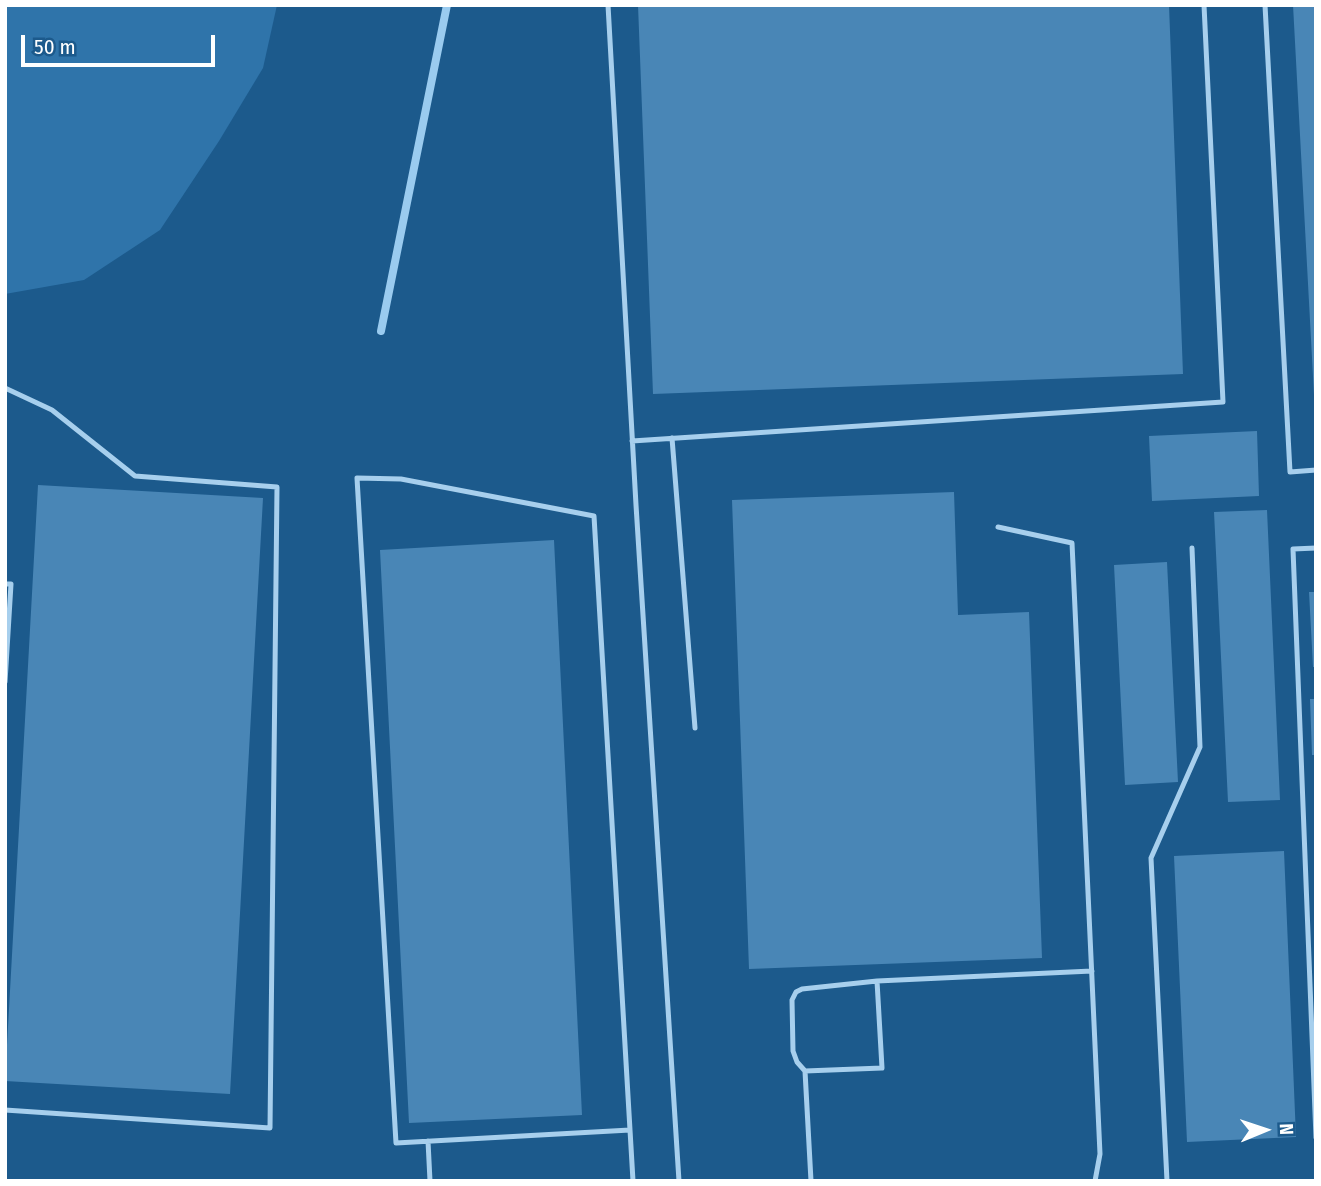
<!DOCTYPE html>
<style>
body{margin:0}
#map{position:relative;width:1321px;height:1186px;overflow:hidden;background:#1c5a8c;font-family:"Fira Sans Condensed",sans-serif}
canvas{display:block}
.frame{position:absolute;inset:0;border:7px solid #fff;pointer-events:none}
.north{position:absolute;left:1230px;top:1095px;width:70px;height:70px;-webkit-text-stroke:5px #1c5a8c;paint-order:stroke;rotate:88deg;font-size:19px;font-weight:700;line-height:28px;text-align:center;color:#fff}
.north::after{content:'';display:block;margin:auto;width:24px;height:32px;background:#fff;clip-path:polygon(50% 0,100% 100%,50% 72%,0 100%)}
.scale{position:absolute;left:21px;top:35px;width:194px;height:32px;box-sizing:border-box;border:4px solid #fff;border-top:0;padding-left:9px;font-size:21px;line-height:24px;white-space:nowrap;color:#fff;-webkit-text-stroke:5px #1c5a8c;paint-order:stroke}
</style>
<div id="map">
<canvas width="1321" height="1186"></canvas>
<div class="frame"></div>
<div class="north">N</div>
<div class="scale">50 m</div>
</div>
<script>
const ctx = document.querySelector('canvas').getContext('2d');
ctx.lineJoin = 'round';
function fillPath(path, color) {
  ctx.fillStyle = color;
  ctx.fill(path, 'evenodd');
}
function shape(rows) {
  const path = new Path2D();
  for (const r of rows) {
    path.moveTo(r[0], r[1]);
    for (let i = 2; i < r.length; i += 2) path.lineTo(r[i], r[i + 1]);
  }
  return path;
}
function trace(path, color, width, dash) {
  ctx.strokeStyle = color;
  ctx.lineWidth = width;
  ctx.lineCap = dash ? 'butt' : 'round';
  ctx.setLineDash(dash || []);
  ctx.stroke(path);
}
fillPath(shape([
 [5,5,277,5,263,68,219,141,160,230,84,280,5,294]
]), '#2f74aa');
trace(shape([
 [381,331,447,5]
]), '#9acbef', 8);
fillPath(shape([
 [638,5,1169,5,1183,374,653,394],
 [1293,5,1316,5,1316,395,1314,395],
 [1257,431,1259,496,1152,501,1149,436],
 [38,485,263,498,230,1094,5,1081],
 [954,492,958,615,1029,612,1042,958,749,969,732,500],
 [1267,510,1280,800,1228,802,1214,512],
 [554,540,582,1115,409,1123,380,550],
 [1167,562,1178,782,1125,785,1114,565],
 [1309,592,1316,592,1316,667,1313,667],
 [1310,699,1316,699,1316,755,1312,755],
 [1284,851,1296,1137,1187,1142,1174,856]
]), '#4986b6');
trace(shape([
 [608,5,636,505,679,1181],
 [1265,5,1290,472,1316,470],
 [5,388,52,410,135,476,277,487,270,1128,5,1110],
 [672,438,695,728],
 [632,441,1223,402,1204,5],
 [998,527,1072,543,1100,1154,1095,1181],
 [1316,548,1293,549,1316,1138],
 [5,584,11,584,5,682],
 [805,1071,797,1062,793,1051,792,1000,796,992,802,989,877,981],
 [630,1130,396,1143,357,478,401,479,594,516,630,1130,633,1181],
 [428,1141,430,1181],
 [811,1181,805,1071,882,1068,877,981,1092,971],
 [1167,1181,1151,858,1200,747,1192,548]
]), '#a7cfed', 5);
</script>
